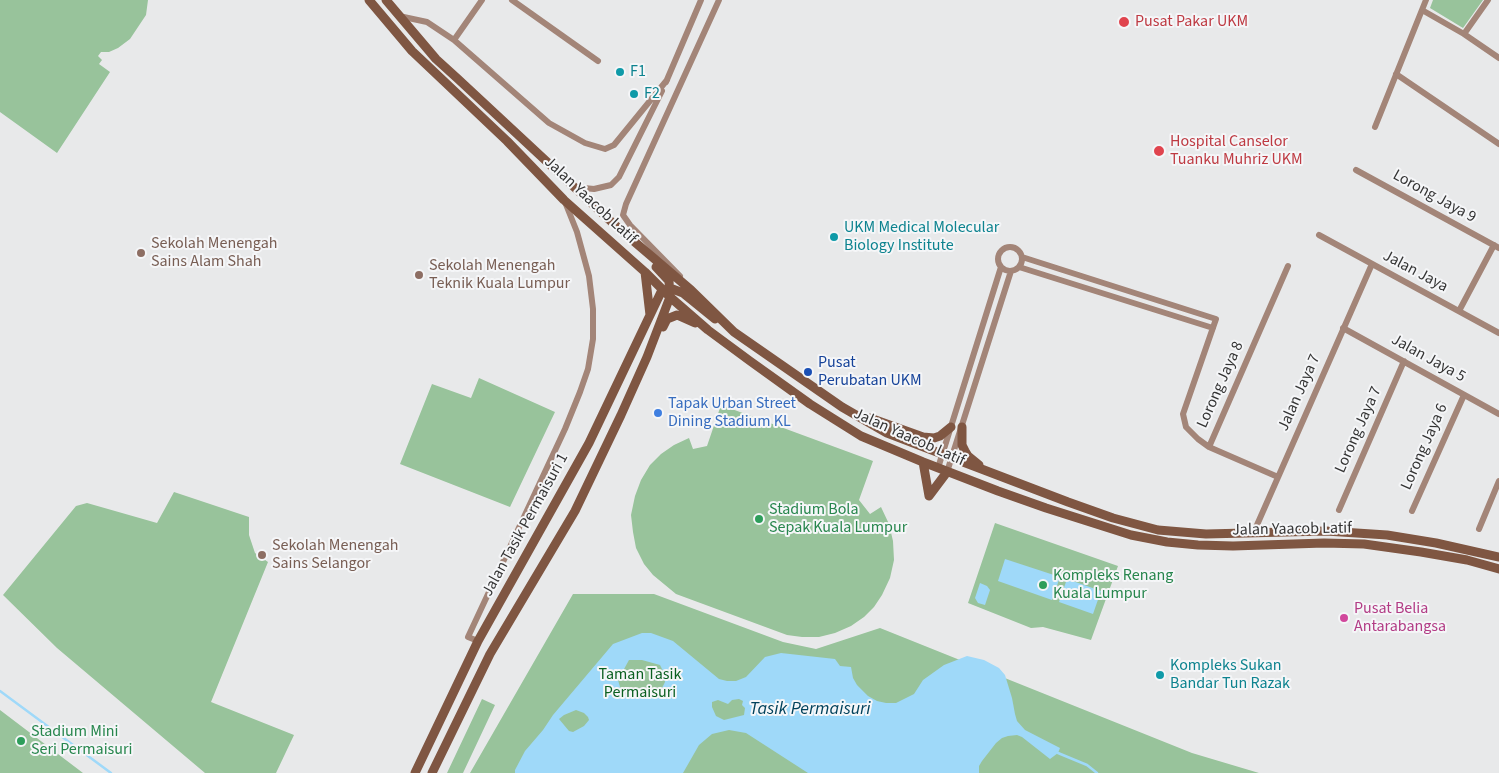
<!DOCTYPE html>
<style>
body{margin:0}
canvas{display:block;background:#e8e9ea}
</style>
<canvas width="1499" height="773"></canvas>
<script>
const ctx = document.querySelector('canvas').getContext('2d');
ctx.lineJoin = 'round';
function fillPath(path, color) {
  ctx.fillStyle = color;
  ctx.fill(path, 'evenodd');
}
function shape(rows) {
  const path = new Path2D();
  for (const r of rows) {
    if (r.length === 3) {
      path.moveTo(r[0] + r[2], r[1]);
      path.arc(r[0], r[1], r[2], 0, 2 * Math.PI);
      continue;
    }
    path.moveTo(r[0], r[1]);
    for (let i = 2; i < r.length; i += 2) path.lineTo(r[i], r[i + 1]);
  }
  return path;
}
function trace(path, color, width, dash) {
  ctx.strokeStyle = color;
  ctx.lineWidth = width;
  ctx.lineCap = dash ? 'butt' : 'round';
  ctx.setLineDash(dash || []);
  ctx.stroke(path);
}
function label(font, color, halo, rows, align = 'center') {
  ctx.font = font + ' "Source Sans 3",sans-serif';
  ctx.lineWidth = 4;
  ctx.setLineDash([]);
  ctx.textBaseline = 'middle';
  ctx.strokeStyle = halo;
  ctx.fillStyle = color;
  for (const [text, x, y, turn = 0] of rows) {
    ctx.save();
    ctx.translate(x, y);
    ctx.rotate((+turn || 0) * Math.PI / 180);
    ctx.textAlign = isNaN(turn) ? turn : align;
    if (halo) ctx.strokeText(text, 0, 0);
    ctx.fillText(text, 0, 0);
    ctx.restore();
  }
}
fillPath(shape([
 [0,0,148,0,146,15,130,39,118,48,109,52,101,52,98,56,102,60,99,64,110,72,57,153,0,112],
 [1433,0,1483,0,1463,28,1430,8],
 [479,378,555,412,510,507,400,464,432,384,471,398],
 [721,405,873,461,859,500,870,514,881,507,889,524,893,541,894,560,890,578,882,595,874,607,864,617,851,626,835,633,819,637,802,637,787,635,676,594,653,575,644,564,636,548,633,532,631,515,635,496,641,480,650,465,661,454,674,445,689,438,693,449,707,446],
 [174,492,249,517,249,535,255,553,268,562,211,702,294,735,276,773,205,773,57,648,3,595,76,506,87,503,157,523],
 [995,523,1118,566,1091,640,1043,627,1031,628,968,603],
 [573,594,654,594,783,642,816,649,880,628,1192,753,1259,773,470,773],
 [482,699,495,705,463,773,447,773],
 [0,710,83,773,0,773]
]), '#98c39b');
fillPath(shape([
 [1005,559,1060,577,1052,600,998,581],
 [1067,579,1101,591,1093,614,1059,602],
 [980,583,987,586,990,590,985,605,978,603,975,598],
 [642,633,651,633,673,641,719,679,727,681,736,681,746,677,765,657,781,653,835,659,840,666,851,667,853,678,857,685,868,696,877,701,886,703,896,703,914,694,923,680,944,665,967,656,984,660,999,668,1005,675,1012,698,1015,714,1017,721,1025,730,1060,748,1058,753,1050,759,1022,737,1017,735,1008,736,1002,738,996,743,982,761,979,766,979,773,808,773,746,733,729,730,712,734,699,745,683,773,515,773,515,770,525,751,543,730,553,715,613,644],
 [629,660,642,660,660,665,664,673,665,682,658,696,622,694,618,680],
 [739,699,743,701,742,705,745,708,744,715,724,720,716,716,712,707,712,702,718,700,728,704,732,700],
 [576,710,584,713,588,717,589,720,584,726,573,732,569,731,559,719,564,715]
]), '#9fd9f9');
trace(shape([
 [0,691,111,773],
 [1058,753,1087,765,1097,773]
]), '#9fd9f9', 2.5);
trace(shape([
 [512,0,598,61],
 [1422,10,1464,34,1499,58],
 [399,16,427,22,454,40,549,123,585,143,605,149,614,145,667,80],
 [1464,34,1488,0],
 [454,40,482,0],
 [1396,74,1499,144],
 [666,82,701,0],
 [1375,127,1426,0],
 [1356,170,1499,248],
 [574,187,594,189,611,185,619,177,662,91],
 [1319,235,1499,333],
 [1010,259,12],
 [1022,257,1216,319,1183,414,1186,427,1198,439,1209,447,1278,477],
 [1019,267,1213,328],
 [680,276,630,225,623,215,626,204,719,0],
 [1459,311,1494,245],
 [1343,328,1499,414],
 [1209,447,1288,266],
 [938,468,1001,267],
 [947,472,1011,271],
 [1339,510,1404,361],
 [1412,511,1464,395],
 [1479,529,1499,481],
 [1253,534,1372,264],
 [478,641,468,637,565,429,580,392,588,369,593,339,593,309,589,276,577,232,565,202]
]), '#a38578', 6);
trace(shape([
 [369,0,412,51,507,141,564,200,645,272,670,297,708,330,750,361,810,404,861,436,923,462,998,491,1046,508,1131,535,1167,542,1198,545,1233,546,1324,543,1364,544,1421,552,1467,560,1499,569],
 [386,0,436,59,458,79,616,226,691,290,734,332,842,407,887,433,1068,502,1113,518,1158,530,1206,534,1326,531,1387,535,1436,543,1499,557],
 [645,272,650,315],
 [665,290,670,288,683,293,715,319],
 [663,327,667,319,677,315,695,323],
 [870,418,923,437,934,438,940,436,951,427],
 [962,427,962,445,965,451,968,456,979,465],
 [923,462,929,496],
 [929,496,947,472],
 [415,773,478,641,589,443,662,290],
 [432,773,490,654,575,511,621,415,647,357,670,297,669,281,656,267]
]), '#7f5642', 9);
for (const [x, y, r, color] of [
 [1124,22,6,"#e0444e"],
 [620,72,5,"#0f9aa8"],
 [634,94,5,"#0f9aa8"],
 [1159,151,6,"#e0444e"],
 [834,237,5,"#0f9aa8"],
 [141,253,5,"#8d6e63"],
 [419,275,5,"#8d6e63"],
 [808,372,5,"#1a4fb4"],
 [658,413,5,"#3f7fe0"],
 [759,519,5,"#2e9e5b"],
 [262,555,5,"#8d6e63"],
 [1043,585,5,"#2e9e5b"],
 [1344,618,5,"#d1479c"],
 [1160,675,5,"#0f9aa8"],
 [21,741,5,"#2e9e5b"]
]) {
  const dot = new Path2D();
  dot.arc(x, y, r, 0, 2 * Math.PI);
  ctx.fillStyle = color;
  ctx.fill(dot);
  trace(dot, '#f5f6f8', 2);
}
label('16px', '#be3a42', '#f5f6f8', [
 ["Pusat Pakar UKM",1135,22],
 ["Hospital Canselor",1170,142],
 ["Tuanku Muhriz UKM",1170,160]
], 'left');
label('16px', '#0d838f', '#f5f6f8', [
 ["F1",630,72],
 ["F2",644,94],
 ["UKM Medical Molecular",844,228],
 ["Biology Institute",844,246],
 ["Kompleks Sukan",1170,666],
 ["Bandar Tun Razak",1170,684]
], 'left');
label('16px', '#343434', '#f5f6f8', [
 ["Lorong Jaya 9",1434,197,29],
 ["Jalan Yaacob Latif",590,201,43],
 ["Jalan Jaya",1415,272,28],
 ["Jalan Jaya 5",1428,359,29],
 ["Lorong Jaya 8",1221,385,-66],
 ["Jalan Jaya 7",1300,393,-66],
 ["Lorong Jaya 7",1359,430,-66],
 ["Jalan Yaacob Latif",909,438,24],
 ["Lorong Jaya 6",1425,447,-66],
 ["Jalan Tasik Permaisuri 1",526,525,-61],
 ["Jalan Yaacob Latif",1292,530,-1]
]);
label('16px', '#785e54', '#f5f6f8', [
 ["Sekolah Menengah",151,244],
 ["Sains Alam Shah",151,262],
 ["Sekolah Menengah",429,266],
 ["Teknik Kuala Lumpur",429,284],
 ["Sekolah Menengah",272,546],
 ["Sains Selangor",272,564]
], 'left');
label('16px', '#164399', '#f5f6f8', [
 ["Pusat",818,363],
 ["Perubatan UKM",818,381]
], 'left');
label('16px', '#366cbe', '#f5f6f8', [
 ["Tapak Urban Street",668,404],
 ["Dining Stadium KL",668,422]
], 'left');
label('16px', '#27864d', '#f5f6f8', [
 ["Stadium Bola",769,510],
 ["Sepak Kuala Lumpur",769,528],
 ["Kompleks Renang",1053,576],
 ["Kuala Lumpur",1053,594],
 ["Stadium Mini",31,732],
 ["Seri Permaisuri",31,750]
], 'left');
label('16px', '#b23c85', '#f5f6f8', [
 ["Pusat Belia",1354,609],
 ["Antarabangsa",1354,627]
], 'left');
label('16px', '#0a5f20', '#f5f6f8', [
 ["Taman Tasik",640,675],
 ["Permaisuri",640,693]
]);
label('italic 18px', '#00415b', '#f5f6f8', [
 ["Tasik Permaisuri",810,710]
]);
</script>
